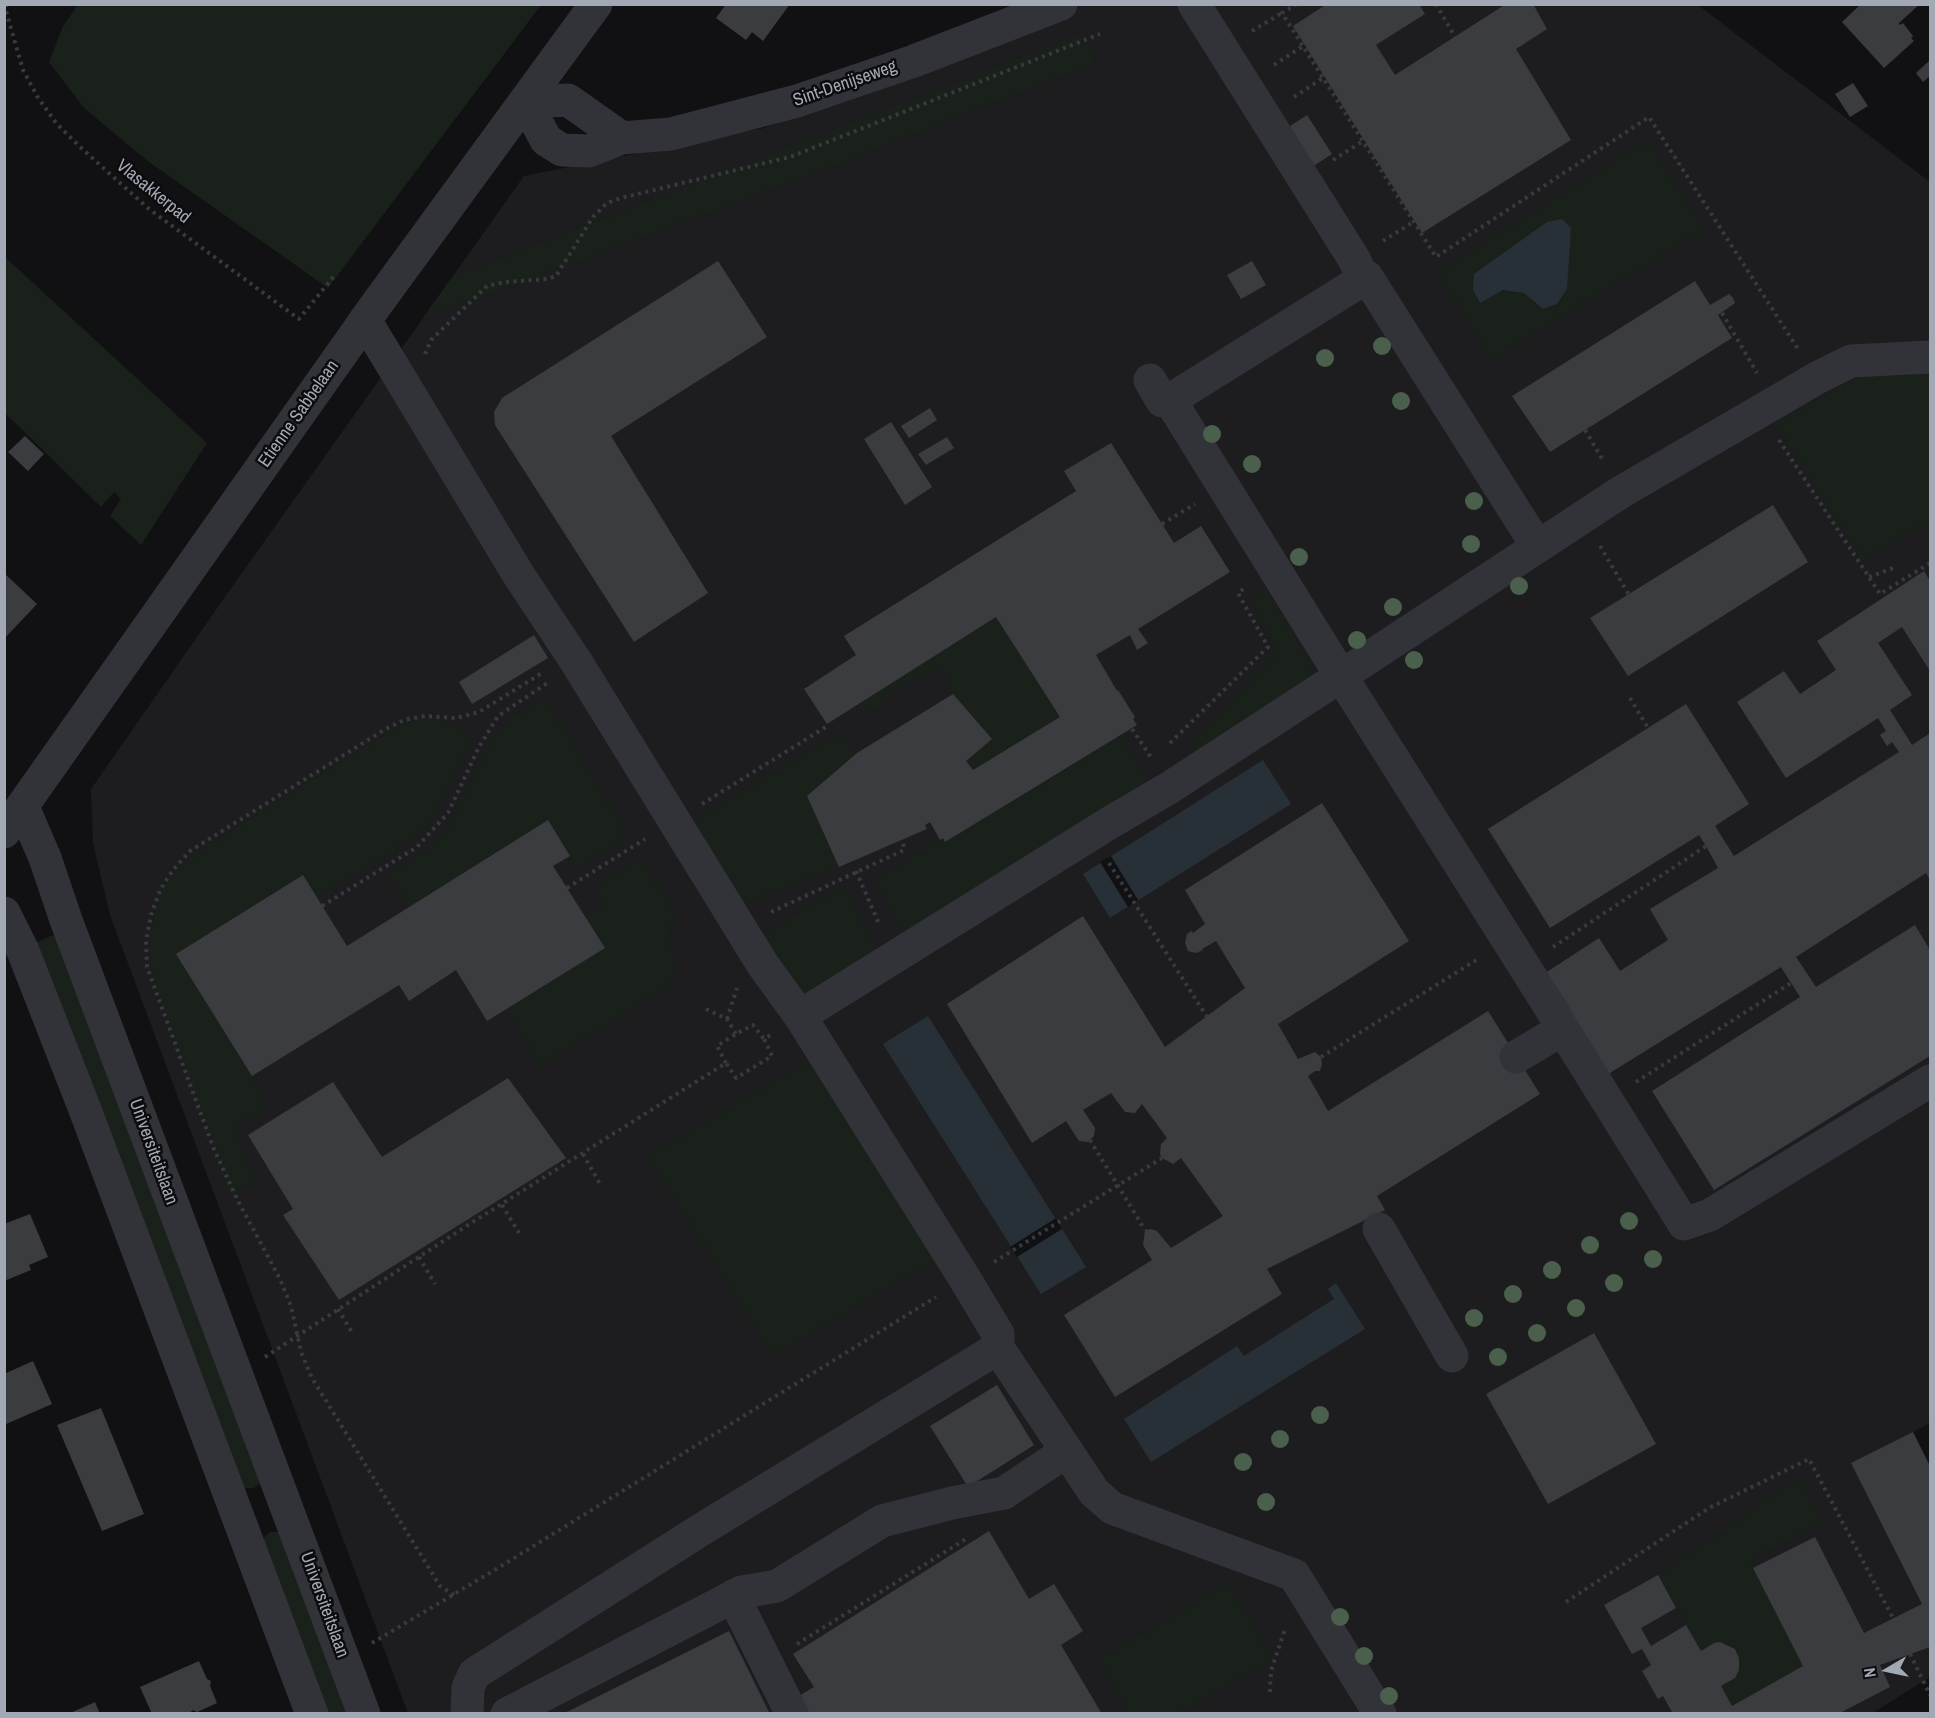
<!DOCTYPE html>
<style>
body{margin:0}
#map{position:relative;width:1935px;height:1718px;overflow:hidden;background:#111113;font-family:"Archivo Narrow",sans-serif}
canvas{display:block}
.frame{position:absolute;inset:0;border:6px solid #a2a8b4;pointer-events:none}
.north{position:absolute;left:1857px;top:1640px;width:60px;height:60px;-webkit-text-stroke:4px #0c0c0e;paint-order:stroke;rotate:261deg;font-size:16px;font-weight:700;line-height:24px;text-align:center;color:#a2a8b4}
.north::after{content:'';display:block;margin:auto;width:21px;height:27px;background:#a2a8b4;clip-path:polygon(50% 0,100% 100%,50% 72%,0 100%)}
</style>
<div id="map">
<canvas width="1935" height="1718"></canvas>
<div class="frame"></div>
<div class="north">N</div>
</div>
<script>
const ctx = document.querySelector('canvas').getContext('2d');
ctx.lineJoin = 'round';
function fillPath(path, color) {
  ctx.fillStyle = color;
  ctx.fill(path, 'evenodd');
}
function shape(rows) {
  const path = new Path2D();
  for (const r of rows) {
    path.moveTo(r[0], r[1]);
    for (let i = 2; i < r.length; i += 2) path.lineTo(r[i], r[i + 1]);
  }
  return path;
}
function trace(path, color, width, dash) {
  ctx.strokeStyle = color;
  ctx.lineWidth = width;
  ctx.lineCap = dash ? 'butt' : 'round';
  ctx.setLineDash(dash || []);
  ctx.stroke(path);
}
function label(font, color, halo, rows, align = 'center') {
  ctx.font = font + ' "Archivo Narrow",sans-serif';
  ctx.lineWidth = 5;
  ctx.setLineDash([]);
  ctx.textBaseline = 'middle';
  ctx.strokeStyle = halo;
  ctx.fillStyle = color;
  for (const [text, x, y, turn = 0] of rows) {
    ctx.save();
    ctx.translate(x, y);
    ctx.rotate((+turn || 0) * Math.PI / 180);
    ctx.textAlign = isNaN(turn) ? turn : align;
    if (halo) ctx.strokeText(text, 0, 0);
    ctx.fillText(text, 0, 0);
    ctx.restore();
  }
}
fillPath(shape([
 [1083,5,1698,5,1930,182,1930,1423,1913,1432,1930,1467,1930,1677,1871,1714,408,1713,110,915,93,843,91,789,227,594,524,176,764,128]
]), '#1d1d20');
fillPath(shape([
 [78,5,78,4,541,5,328,288,149,162,84,108,49,62,63,26],
 [1084,33,1095,63,792,182,422,319,452,277],
 [1649,140,1704,229,1492,360,1437,272],
 [1571,228,1567,289,1557,304,1543,309,1524,293,1503,290],
 [4,256,207,443,141,545,110,516,121,499,114,492,101,507,5,413],
 [1930,369,1930,519,1863,561,1775,423,1869,371],
 [1266,589,1317,677,1190,757,1186,748,1278,651,1250,598],
 [996,617,1060,717,973,770,966,761,953,694,941,664,884,698,887,704,870,712,861,702],
 [545,698,629,836,578,869,548,820,409,907,389,874,424,851,449,826,480,762,497,733,512,717],
 [424,718,440,719,451,725,459,723,471,742,435,816,424,829,403,845,317,898,302,875,176,954,252,1076,265,1108,234,1127,256,1181,233,1195,156,988,149,959,151,930,159,893,167,879,187,860,333,766,408,722],
 [837,734,857,753,807,796,839,867,744,905,694,820],
 [1121,736,1151,784,906,936,873,880,943,838,945,842],
 [641,857,677,916,669,930,675,969,671,984,540,1066,506,1009,604,948,584,915,604,904,595,888],
 [845,885,876,954,806,999,762,935],
 [60,932,263,1481,254,1488,244,1488,33,944],
 [809,1060,935,1260,773,1357,648,1156],
 [1798,1478,1823,1523,1750,1561,1803,1666,1732,1706,1721,1686,1732,1680,1738,1674,1740,1666,1737,1654,1731,1646,1720,1642,1714,1643,1701,1651,1658,1575],
 [270,1532,281,1532,349,1713,324,1713,263,1538],
 [1228,1583,1273,1659,1181,1713,1129,1713,1098,1660]
]), '#19211a');
fillPath(shape([
 [1562,219,1571,228,1567,289,1557,304,1543,309,1524,293,1503,290,1480,303,1473,290,1474,274,1547,222],
 [1263,760,1291,804,1110,918,1083,874],
 [928,1016,1086,1267,1041,1294,883,1044],
 [1336,1283,1365,1329,1151,1462,1124,1419,1237,1346,1244,1356,1334,1299,1328,1289]
]), '#273037');
fillPath(shape([
 [1111,856,1138,900,1128,907,1100,862],
 [1056,1218,1062,1229,1017,1257,1010,1247]
]), '#111113');
fillPath(shape([
 [726,4,790,4,763,41,752,32,746,40,716,18],
 [1327,4,1419,4,1425,14,1376,45,1395,75,1506,4,1533,4,1547,29,1516,49,1571,140,1422,233,1293,26],
 [1861,4,1920,4,1899,23,1900,25,1903,23,1913,36,1911,38,1914,41,1884,68,1842,22],
 [1930,60,1930,76,1923,82,1916,73],
 [1853,83,1868,106,1850,117,1835,94],
 [1307,115,1332,154,1309,169,1284,130],
 [718,261,767,337,611,436,708,593,634,642,495,425,494,412,502,398],
 [1252,261,1266,285,1241,299,1227,275],
 [1695,281,1710,305,1729,294,1733,298,1735,303,1718,315,1732,338,1550,452,1512,396],
 [930,408,937,420,909,438,901,426],
 [891,422,932,487,905,505,864,439],
 [25,436,44,454,28,471,8,452],
 [947,437,954,448,926,465,918,454],
 [1111,443,1174,543,1201,526,1230,572,1138,629,1148,643,1137,650,1130,635,1096,655,1117,691,1118,690,1135,717,1133,719,1137,725,945,842,943,838,940,840,930,822,925,825,927,829,839,867,807,796,857,753,953,694,992,739,966,761,973,770,1060,717,996,617,827,724,804,689,856,655,844,636,1076,491,1064,471],
 [1773,505,1808,562,1628,676,1590,618],
 [1924,571,1930,581,1930,671,1902,627,1878,643,1912,695,1890,710,1912,745,1930,733,1930,880,1926,873,1796,957,1816,987,1915,925,1930,950,1930,1056,1714,1190,1652,1091,1800,997,1781,967,1605,1076,1542,975,1599,938,1620,971,1668,940,1650,909,1718,868,1706,846,1699,835,1550,928,1488,829,1686,704,1749,804,1715,826,1734,856,1899,752,1892,742,1887,746,1880,735,1886,731,1878,718,1786,778,1737,702,1784,671,1800,694,1836,670,1817,641],
 [4,573,37,604,4,639],
 [534,635,548,658,472,704,459,682],
 [1322,803,1409,941,1278,1024,1298,1059,1315,1052,1321,1057,1322,1064,1320,1071,1315,1071,1308,1076,1328,1111,1488,1011,1540,1094,1377,1196,1385,1210,1267,1269,1282,1294,1115,1397,1064,1315,1152,1260,1143,1245,1145,1230,1151,1229,1157,1231,1171,1248,1223,1216,1181,1158,1173,1164,1162,1158,1160,1154,1161,1144,1167,1138,1142,1104,1135,1113,1125,1112,1111,1093,1083,1110,1095,1128,1094,1136,1088,1142,1079,1141,1066,1121,1032,1143,947,1004,1083,916,1165,1047,1245,988,1216,941,1202,949,1203,950,1196,953,1188,951,1185,943,1187,934,1192,931,1193,933,1205,924,1185,890],
 [548,820,570,856,553,866,605,948,487,1021,456,970,409,1001,399,985,252,1076,176,954,303,875,347,946],
 [508,1078,566,1158,339,1300,283,1215,293,1209,248,1135,333,1082,382,1157],
 [30,1214,48,1257,29,1265,31,1270,4,1281,4,1224],
 [1594,1333,1656,1444,1548,1504,1486,1394],
 [33,1361,52,1404,4,1425,4,1374],
 [997,1385,1034,1445,968,1487,930,1426],
 [101,1408,144,1514,102,1531,57,1425],
 [1913,1432,1930,1466,1930,1647,1880,1665,1890,1687,1838,1714,1673,1714,1663,1696,1658,1699,1642,1671,1651,1665,1642,1649,1632,1654,1604,1605,1658,1575,1676,1608,1641,1628,1651,1646,1686,1625,1701,1651,1714,1643,1720,1642,1735,1649,1739,1658,1739,1670,1735,1678,1721,1686,1732,1706,1803,1666,1753,1568,1815,1537,1864,1633,1922,1604,1851,1463],
 [989,1531,1029,1599,1054,1584,1083,1631,1061,1645,1102,1714,800,1714,792,1700,814,1687,793,1654],
 [729,1631,770,1714,563,1714],
 [199,1661,207,1679,211,1681,210,1686,217,1703,197,1712,193,1710,188,1714,152,1714,140,1687],
 [95,1702,100,1714,68,1714]
]), '#3b3c40');
trace(shape([
 [6,4,6,11,23,70,37,96,56,123,80,147,149,209,299,319,335,275],
 [1297,4,1282,13,1436,257,1649,117,1798,349],
 [1436,4,1455,37],
 [1252,31,1282,13],
 [1274,65,1303,46],
 [1294,97,1323,78],
 [1333,160,1363,141],
 [1383,241,1413,222],
 [1722,313,1757,373],
 [425,354,431,340,487,286,505,282,548,279,556,276,593,217,607,203,621,198,790,157,1100,34],
 [1585,430,1604,462],
 [1779,440,1880,594,1930,563],
 [1162,524,1195,504],
 [1600,546,1629,595],
 [1869,577,1896,567],
 [1630,698,1648,728],
 [1132,729,1152,759],
 [1170,743,1268,647,1238,593,1246,587],
 [702,804,829,725],
 [1109,863,1207,1017],
 [856,871,880,926],
 [567,888,645,839],
 [322,906,417,847,448,813,479,747,498,716,549,682],
 [771,912,904,850,903,840],
 [1553,947,1706,846],
 [706,1009,727,1019,736,1034],
 [727,1019,737,988],
 [1321,1057,1478,959],
 [726,1063,717,1046,736,1034,753,1025,764,1039],
 [1636,1082,1791,983],
 [1090,1140,1145,1230],
 [583,1154,600,1184],
 [502,1205,519,1233],
 [419,1257,435,1284],
 [994,1262,1162,1158],
 [338,1309,353,1334],
 [265,1357,468,1225,726,1063,736,1078,772,1056,764,1039,772,1034],
 [454,1595,440,1586,312,1378,301,1352,291,1306,280,1279,237,1199,213,1147,147,967,146,941,151,915,160,890,173,870,190,851,384,730,404,720,425,716,456,718,479,712,542,673],
 [1566,1602,1709,1508,1809,1459,1893,1618],
 [372,1643,498,1568,936,1297],
 [797,1644,969,1537],
 [1910,1654,1930,1695],
 [1270,1692,1271,1671,1285,1629]
]), '#383a3f', 4, [3, 4.5]);
trace(shape([
 [1194,4,1354,259,1361,274,1367,277,1537,546],
 [526,102,546,140,562,150,589,151,622,138,671,134,797,101,914,61,1061,4],
 [526,102,568,100,622,138],
 [365,320,518,574,577,663,763,965,800,1016,965,1279,998,1334,998,1348,1094,1492,1112,1508,1294,1575,1380,1714],
 [1150,380,1162,401,1170,400,1341,676,1621,492,1817,378,1851,361,1930,357],
 [1170,400,1367,277],
 [23,807,45,858,66,920,364,1714],
 [4,832,376,305,596,4],
 [4,913,23,951,84,1107,312,1714],
 [800,1016,1111,822,1169,788,1341,676,1555,1015],
 [1559,1023,1684,1224,1710,1215,1930,1081],
 [1516,1057,1563,1029],
 [1379,1229,1452,1356],
 [733,1596,792,1714],
 [467,1714,468,1688,474,1674,699,1531,998,1348],
 [507,1714,742,1592,777,1586,882,1521,952,1503,1004,1493,1067,1451]
]), '#323338', 33);
ctx.fillStyle = '#4a604c';
for (const [x, y] of [
 [1382,346],
 [1325,358],
 [1401,401],
 [1212,434],
 [1252,464],
 [1474,501],
 [1471,544],
 [1299,557],
 [1519,586],
 [1393,607],
 [1357,640],
 [1414,660],
 [1629,1221],
 [1590,1245],
 [1653,1259],
 [1552,1270],
 [1614,1283],
 [1513,1294],
 [1576,1308],
 [1474,1318],
 [1537,1333],
 [1498,1357],
 [1320,1415],
 [1280,1439],
 [1243,1462],
 [1266,1502],
 [1340,1617],
 [1364,1656],
 [1389,1696]
]) {
  ctx.beginPath();
  ctx.arc(x, y, 9, 0, 2 * Math.PI);
  ctx.fill();
}
label('18px', '#a2a8b4', '#0c0c0e', [
 ["Sint-Denijseweg",845,84,-19],
 ["Vlasakkerpad",153,192,39],
 ["Etienne Sabbelaan",299,414,-55],
 ["Universiteitslaan",153,1152,70],
 ["Universiteitslaan",324,1605,70]
]);
</script>
